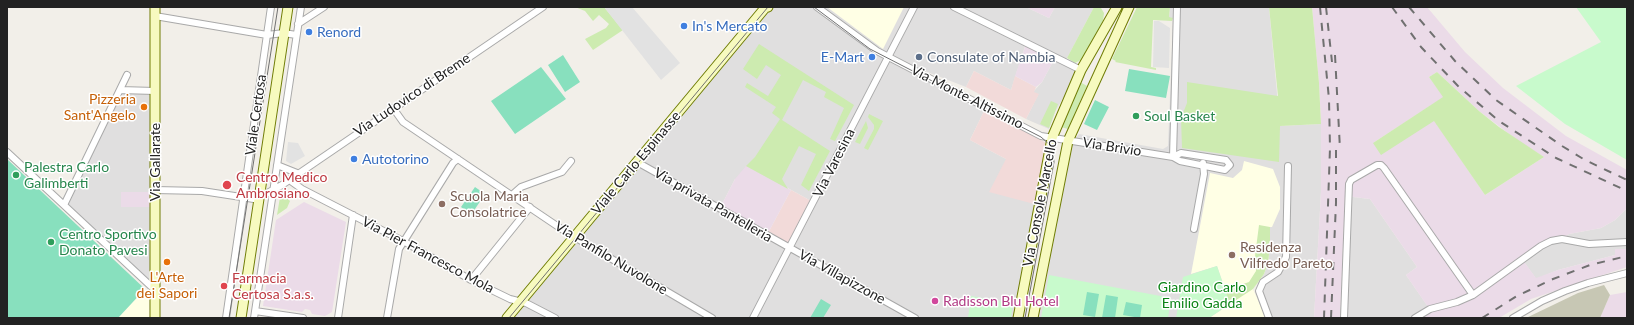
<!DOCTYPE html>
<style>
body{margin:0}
#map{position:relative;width:1634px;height:325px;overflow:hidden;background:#f2efe9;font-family:Lato,sans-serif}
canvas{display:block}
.frame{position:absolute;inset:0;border:8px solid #222;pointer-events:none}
</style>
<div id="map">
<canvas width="1634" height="325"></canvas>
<div class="frame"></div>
</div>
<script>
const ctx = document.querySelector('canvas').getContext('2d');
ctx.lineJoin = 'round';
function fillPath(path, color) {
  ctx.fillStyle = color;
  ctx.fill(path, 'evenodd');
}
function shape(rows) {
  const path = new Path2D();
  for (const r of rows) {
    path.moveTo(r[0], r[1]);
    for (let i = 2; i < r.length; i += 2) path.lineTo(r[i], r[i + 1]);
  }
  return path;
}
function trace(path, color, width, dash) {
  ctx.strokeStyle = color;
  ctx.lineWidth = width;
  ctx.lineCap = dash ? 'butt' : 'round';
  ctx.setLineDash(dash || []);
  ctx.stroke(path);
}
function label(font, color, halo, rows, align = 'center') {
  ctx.font = font + ' Lato,sans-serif';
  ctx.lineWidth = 3;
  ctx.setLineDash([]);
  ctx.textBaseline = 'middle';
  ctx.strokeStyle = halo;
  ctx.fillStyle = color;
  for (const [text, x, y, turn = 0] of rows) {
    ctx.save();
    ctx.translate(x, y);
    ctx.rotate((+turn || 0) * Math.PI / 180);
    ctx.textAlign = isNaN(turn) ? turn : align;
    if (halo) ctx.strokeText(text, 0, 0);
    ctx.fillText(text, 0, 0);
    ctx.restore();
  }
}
fillPath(shape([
 [765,7,914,7,813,202,784,186,735,179,720,208,638,162],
 [914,7,1026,7,1049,18,1055,7,1094,7,1065,62,1026,43,1011,90,974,71,966,87,889,57],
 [1170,7,1269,7,1280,126,1321,124,1321,192,1314,318,1272,318,1258,283,1253,289,1266,318,1037,318,1071,148,1075,139,1079,134,1163,149,1168,146,1173,21,1173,18,1169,18],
 [888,57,986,107,970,140,1006,159,1038,205,1016,318,754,318],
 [1055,58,1079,70,1055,112,1049,129,1026,119,1038,95,1033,92,1042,82],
 [120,90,155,91,155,192,121,192,121,207,155,207,155,290,64,205],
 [637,163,789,249,753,318,507,318],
 [1345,196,1370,199,1417,267,1406,275,1429,308,1412,318,1340,318],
 [1627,208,1627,249,1615,249,1615,255,1558,270,1536,279,1522,259,1569,234,1601,228,1615,220]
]), '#e0dfdf');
fillPath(shape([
 [974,71,1011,90,1015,76,1036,87,1034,92,1039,94,1026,119,966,87],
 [986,107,1046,143,1038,205,989,192,1006,159,970,140],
 [791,190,813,202,789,248,767,235]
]), '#f2dad9');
fillPath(shape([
 [1026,7,1055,7,1049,18],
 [1312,7,1427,7,1465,52,1503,88,1566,136,1627,170,1627,208,1615,220,1601,228,1569,234,1562,238,1557,239,1522,259,1536,278,1558,270,1615,255,1615,249,1627,249,1627,267,1531,299,1499,318,1412,318,1428,307,1406,275,1417,267,1370,199,1345,196,1340,318,1314,318,1321,192,1321,124,1319,83],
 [1437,72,1479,111,1521,143,1544,157,1485,195,1434,120,1373,143,1444,97,1429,77],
 [1026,44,1055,58,1042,82,1036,87,1015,76],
 [746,166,791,190,767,235,720,208,735,179],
 [121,192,155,192,155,207,121,207],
 [304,202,346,222,332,312,325,316,312,314,310,310,305,309,302,312,263,306,276,220],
 [1627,292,1627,318,1600,318,1610,295]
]), '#ebdbe8');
fillPath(shape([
 [827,7,904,7,883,49],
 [1244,161,1273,169,1280,187,1280,209,1272,227,1270,227,1270,246,1268,263,1264,274,1253,289,1266,318,1209,318,1230,304,1217,266,1191,274,1210,173,1233,178,1242,170],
 [145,289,149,294,149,318,118,318]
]), '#ffffe5');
fillPath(shape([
 [1604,285,1610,295,1600,318,1526,318,1578,293]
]), '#c7c7b4');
fillPath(shape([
 [575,7,604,7,623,30,593,50,585,39,606,28,609,24,599,15,593,21,585,11],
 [1094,7,1101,8,1104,13,1103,21,1081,60,1075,63,1067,58],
 [1137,7,1170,7,1169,17,1173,18,1172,21,1153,20,1151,67,1156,68,1156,70,1115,62,1116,61,1112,59],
 [1269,7,1312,7,1319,83,1321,124,1280,126,1279,162,1182,148,1181,118,1187,103,1187,82,1278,96],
 [759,44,854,105,835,141,830,139,844,108,824,97,826,92,803,80,782,120,830,151,809,191,801,185,816,154,799,146,782,179,788,189,746,166,755,157,780,119,772,113,776,107,745,87,747,83,768,96,781,75,766,65,757,79,743,69],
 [1437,72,1479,111,1499,127,1544,157,1485,195,1434,121,1381,155,1373,143,1443,97,1429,77],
 [1080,82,1087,86,1068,129,1061,127],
 [1051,101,1058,104,1049,128,1040,124],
 [869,114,883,121,868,150,864,148,874,129,874,125,868,117],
 [866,121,868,128,860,144,855,142],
 [283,194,290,201,287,208,277,215,280,197],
 [1259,225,1270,227,1270,246,1268,263,1264,274,1253,289,1230,304,1225,290,1249,282,1256,271,1255,256]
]), '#cdebb0');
fillPath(shape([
 [1576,7,1627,7,1627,160,1565,124,1516,86,1601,42],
 [1217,266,1230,304,1209,318,1176,318,1183,277],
 [1049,275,1171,298,1168,318,1041,318],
 [971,296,1013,303,1011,318,968,318]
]), '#c8facc');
fillPath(shape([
 [563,55,580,82,565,92,548,65],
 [541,67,566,99,515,134,491,101],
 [1129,69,1170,76,1166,98,1125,91],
 [1095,100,1109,107,1097,130,1084,124],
 [7,159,145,289,118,318,7,318],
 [475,187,485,194,471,215,461,207],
 [1087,292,1099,294,1095,317,1083,315],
 [1106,295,1118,297,1115,318,1102,318],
 [821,299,831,305,823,318,810,318],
 [1126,302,1142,305,1140,318,1123,315]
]), '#88e0be');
fillPath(shape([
 [604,7,632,7,680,63,661,80],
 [1154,21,1159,21,1170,28,1169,68,1153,67],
 [288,142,298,143,305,156,291,164,286,161]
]), '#e2e2e2');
const street = shape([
 [817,7,877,51,1041,136,1173,157,1180,161,1225,170,1230,165,1226,160,1181,153,1173,157],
 [954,7,1081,70],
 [155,16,267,35,284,33,296,35],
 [298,24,324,7],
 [120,90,155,91],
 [393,108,403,122,566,232,712,318],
 [7,152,155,290],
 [1173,157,1177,7],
 [637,162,915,318],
 [277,165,297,173],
 [288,179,302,189,403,241,471,280,510,299,526,303,555,318],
 [155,190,202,191,254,199,260,197,282,185,543,7],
 [512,195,521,187,562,172,571,161],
 [64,205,127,75],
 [1194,229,1204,174,1203,163],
 [471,280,530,207],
 [255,311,303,318],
 [226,318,271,7],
 [254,318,301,7],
 [338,318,353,215],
 [387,318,399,249,453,163,458,159],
 [753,318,914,7],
 [1269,318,1259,291,1263,282,1278,272,1286,257,1288,166],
 [1344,318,1349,184,1351,180,1377,165,1381,165,1384,168,1473,295],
 [1415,318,1430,309,1457,302,1473,295,1541,246,1551,241,1562,239,1589,244,1627,242],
 [1513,318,1542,301,1565,291,1588,283,1627,273]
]);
const secondary = shape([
 [155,7,155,318],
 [241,318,288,7],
 [507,318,765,8,768,7],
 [1018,318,1052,138,1081,70,1117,7],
 [1033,318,1068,141,1129,7]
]);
trace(street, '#a9a9a9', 8);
trace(secondary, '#707d05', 11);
trace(street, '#fff', 6);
trace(secondary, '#f7fabf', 9);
trace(shape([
 [814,7,870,49,1041,137,1050,145,1053,153,1054,162,1025,318],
 [229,318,278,7],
 [509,318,768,7]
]), '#707070', 1);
trace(shape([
 [1320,7,1329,99,1330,148,1324,318],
 [1326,7,1332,62],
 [1392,7,1421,47,1438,65,1458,86,1499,121,1556,158,1627,191],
 [1409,7,1455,61,1496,100,1562,146,1585,160,1627,180],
 [1335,55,1340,149],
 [1331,318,1336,203,1336,142],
 [1482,318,1517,296,1553,279,1590,265,1627,256]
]), '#707070', 2, [8, 8]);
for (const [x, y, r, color] of [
 [684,26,4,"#3f7fe0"],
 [309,32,4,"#3f7fe0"],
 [872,57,4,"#3f7fe0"],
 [919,57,4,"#5c6f8a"],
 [144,107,4,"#e8710a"],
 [1136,116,4,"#2e9e5b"],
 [354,159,4,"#3f7fe0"],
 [16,175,4,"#2e9e5b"],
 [227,185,5,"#e0444e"],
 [442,204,4,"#8d6e63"],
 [51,242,4,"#2e9e5b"],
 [1232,255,4,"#8d6e63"],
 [167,262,4,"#e8710a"],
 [224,286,4,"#e0444e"],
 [935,301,4,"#d1479c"]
]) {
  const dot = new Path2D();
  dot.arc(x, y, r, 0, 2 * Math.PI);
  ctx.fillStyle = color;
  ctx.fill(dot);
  trace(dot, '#fff', 1.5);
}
label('14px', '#366cbe', '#fff', [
 ["In's Mercato",692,26],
 ["Renord",317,32],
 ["E-Mart",864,57,"right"],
 ["Autotorino",362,159]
], 'left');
label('14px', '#4e5e75', '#fff', [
 ["Consulate of Nambia",927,57]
], 'left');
label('14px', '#222', '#fff', [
 ["Via Ludovico di Breme",412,95,-34],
 ["Via Monte Altissimo",967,97,27],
 ["Viale Certosa",256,115,-82],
 ["Via Brivio",1112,147,9],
 ["Via Gallarate",155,162,-90],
 ["Viale Carlo Espinasse",636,163,-50],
 ["Via Varesina",834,163,-63],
 ["Via Console Marcello",1040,203,-79],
 ["Via privata Pantelleria",713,205,30],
 ["Via Pier Francesco Mola",428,255,28],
 ["Via Panfilo Nuvolone",611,258,31],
 ["Via Villapizzone",842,277,29]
]);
label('14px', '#c56008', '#fff', [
 ["Pizzeria",136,99],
 ["Sant'Angelo",136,115],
 ["L'Arte",167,277,"center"],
 ["dei Sapori",167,293,"center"]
], 'right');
label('14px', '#27864d', '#fff', [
 ["Soul Basket",1144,116],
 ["Palestra Carlo",24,167],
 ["Galimberti",24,183],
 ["Centro Sportivo",59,234],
 ["Donato Pavesi",59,250]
], 'left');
label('14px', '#be3a42', '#fff', [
 ["Centro Medico",236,177],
 ["Ambrosiano",236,193],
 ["Farmacia",232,278],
 ["Certosa S.a.s.",232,294]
], 'left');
label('14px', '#785e54', '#fff', [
 ["Scuola Maria",450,196],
 ["Consolatrice",450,212],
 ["Residenza",1240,247],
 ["Vilfredo Pareto",1240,263]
], 'left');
label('14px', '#0c8416', '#fff', [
 ["Giardino Carlo",1202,287],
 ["Emilio Gadda",1202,303]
]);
label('14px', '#b23c85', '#fff', [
 ["Radisson Blu Hotel",943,301]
], 'left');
</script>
